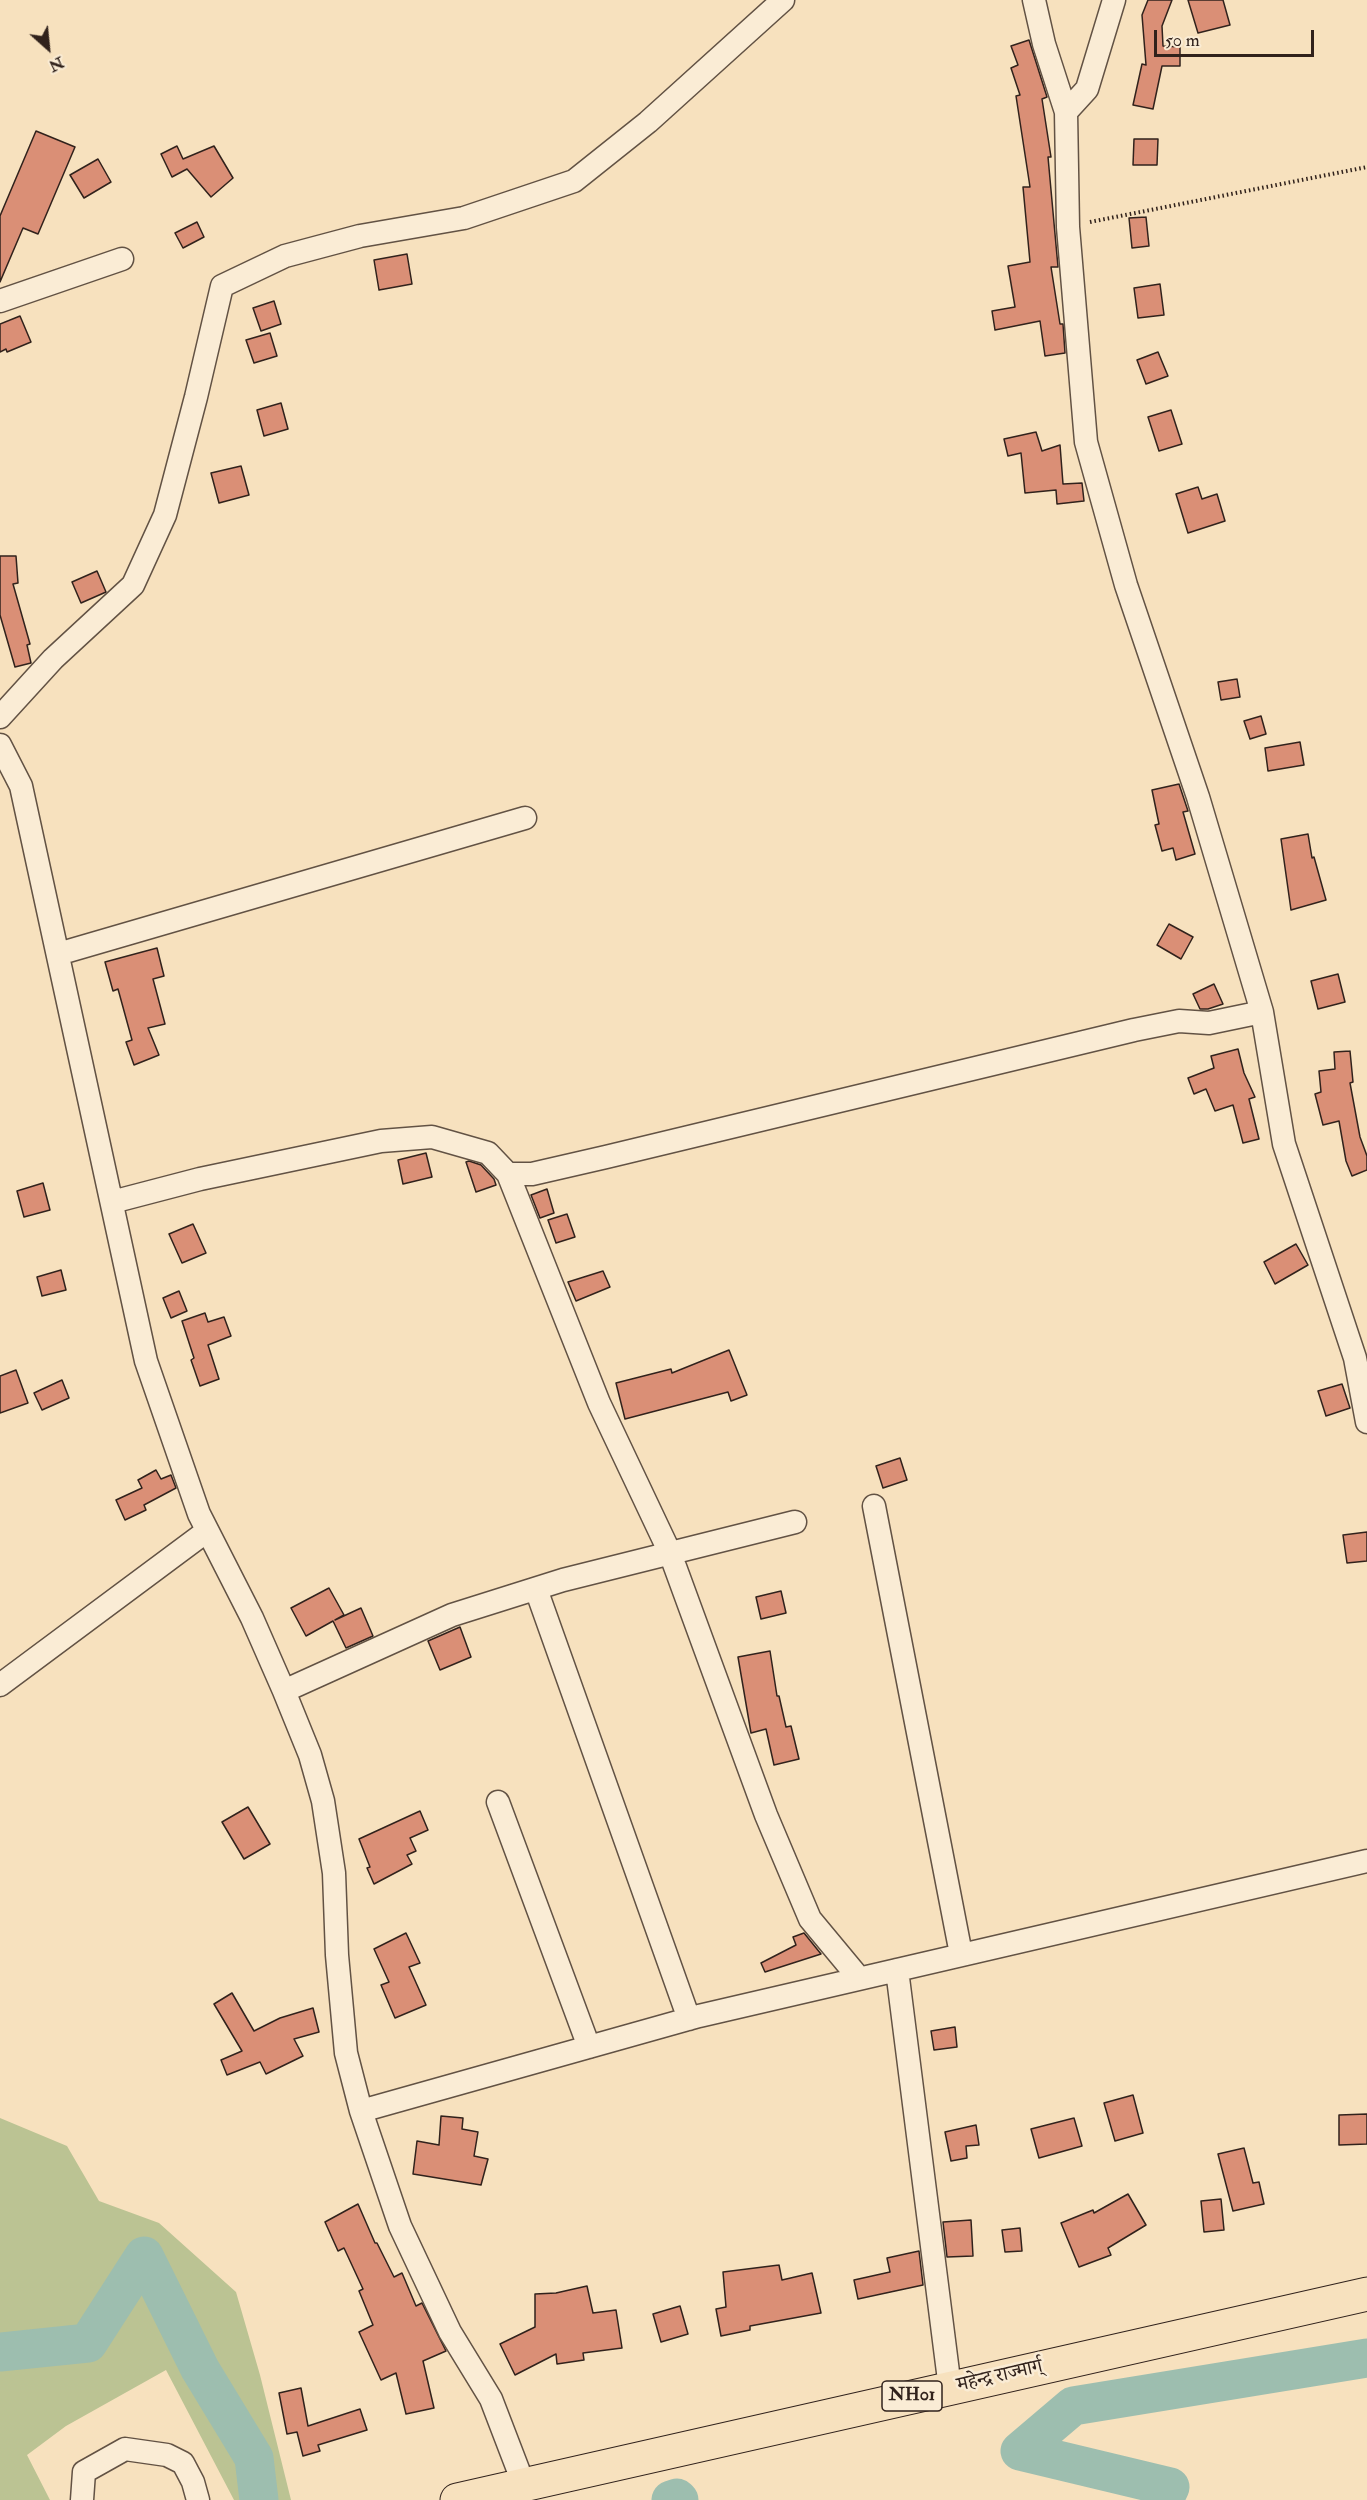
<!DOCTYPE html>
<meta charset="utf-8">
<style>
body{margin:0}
#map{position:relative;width:1367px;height:2500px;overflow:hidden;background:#f7e1be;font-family:"IM FELL Double Pica",serif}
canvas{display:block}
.north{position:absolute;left:18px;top:18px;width:60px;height:60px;-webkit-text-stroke:4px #faecd5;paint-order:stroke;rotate:153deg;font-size:16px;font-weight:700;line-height:24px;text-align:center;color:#31221c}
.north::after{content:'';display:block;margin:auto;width:21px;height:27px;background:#31221c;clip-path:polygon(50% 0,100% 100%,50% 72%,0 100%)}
.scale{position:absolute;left:1154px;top:30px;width:160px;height:27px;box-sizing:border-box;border:3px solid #31221c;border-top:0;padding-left:8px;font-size:18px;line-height:21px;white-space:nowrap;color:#31221c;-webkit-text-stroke:4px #faecd5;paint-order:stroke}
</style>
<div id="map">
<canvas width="1367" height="2500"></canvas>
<div class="north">N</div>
<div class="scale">50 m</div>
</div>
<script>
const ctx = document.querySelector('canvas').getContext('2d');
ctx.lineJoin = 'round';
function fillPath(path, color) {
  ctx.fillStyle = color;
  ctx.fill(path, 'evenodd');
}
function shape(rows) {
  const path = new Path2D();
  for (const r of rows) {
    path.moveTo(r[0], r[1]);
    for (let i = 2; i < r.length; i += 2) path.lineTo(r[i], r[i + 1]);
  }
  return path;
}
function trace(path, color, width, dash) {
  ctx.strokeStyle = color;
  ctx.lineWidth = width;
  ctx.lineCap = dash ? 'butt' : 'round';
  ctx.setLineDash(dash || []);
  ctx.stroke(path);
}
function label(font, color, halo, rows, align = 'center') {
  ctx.font = font + ' "IM FELL Double Pica","Noto Serif Devanagari",serif';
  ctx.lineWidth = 5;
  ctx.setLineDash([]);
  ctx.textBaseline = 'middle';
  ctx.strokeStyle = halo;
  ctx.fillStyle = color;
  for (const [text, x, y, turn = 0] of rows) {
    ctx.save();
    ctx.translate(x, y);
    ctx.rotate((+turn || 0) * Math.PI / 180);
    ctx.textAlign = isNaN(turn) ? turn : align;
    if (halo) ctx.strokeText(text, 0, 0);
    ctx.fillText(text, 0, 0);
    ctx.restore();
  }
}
fillPath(shape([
 [0,2118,67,2146,99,2201,159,2223,236,2292,260,2375,291,2500,234,2500,166,2370,66,2426,27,2455,50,2500,0,2500]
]), '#bbc393');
trace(shape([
 [0,2352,88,2343,144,2256,200,2369,254,2458,259,2500],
 [671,2500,677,2498,679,2500],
 [1164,2500,1170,2487,1020,2451,1073,2406,1367,2358]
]), '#9dbeaf', 39);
const building = shape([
 [1148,0,1172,0,1162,26,1163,46,1180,47,1180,66,1162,66,1153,109,1133,105,1142,64,1146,65,1142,15,1148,0],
 [1188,0,1223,0,1230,25,1198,33,1188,0],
 [1029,40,1047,97,1042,99,1051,157,1048,157,1058,267,1051,267,1060,324,1063,324,1065,353,1045,356,1040,321,995,330,992,311,1015,307,1008,266,1030,262,1023,187,1030,187,1016,96,1020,95,1011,68,1018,65,1011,46,1029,40],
 [36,131,75,147,38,234,23,228,0,282,0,216,36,131],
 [1134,139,1158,139,1157,165,1133,165,1134,139],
 [177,146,183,159,214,146,233,178,211,197,187,169,172,177,161,154,177,146],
 [98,159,111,182,84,198,70,175,98,159],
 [1146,217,1149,246,1132,248,1129,218,1146,217],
 [197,222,204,237,183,248,175,233,197,222],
 [407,254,412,284,379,290,374,260,407,254],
 [1160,284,1164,315,1138,318,1134,288,1160,284],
 [274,301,281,324,261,331,253,308,274,301],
 [20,316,31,342,7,352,6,349,0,352,0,324,20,316],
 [270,333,277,356,254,363,246,340,270,333],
 [1158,352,1168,376,1146,384,1137,360,1158,352],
 [281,403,288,429,264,436,257,410,281,403],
 [1171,410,1182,444,1159,451,1148,417,1171,410],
 [1036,432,1042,451,1060,445,1063,484,1082,483,1084,501,1057,504,1056,490,1025,493,1021,453,1008,456,1004,439,1036,432],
 [241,466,249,495,219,503,211,473,241,466],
 [1198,487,1202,499,1217,494,1225,521,1188,533,1176,494,1198,487],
 [0,556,16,556,18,583,13,584,30,644,27,645,31,663,15,667,0,615,0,556],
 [97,571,106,592,81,603,72,582,97,571],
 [1237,679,1240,697,1221,700,1218,682,1237,679],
 [1261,716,1266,734,1250,739,1244,721,1261,716],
 [1300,742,1304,765,1268,771,1265,748,1300,742],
 [1179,784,1188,811,1183,812,1195,854,1176,860,1173,848,1162,851,1155,825,1159,824,1152,790,1179,784],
 [1308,834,1312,858,1314,857,1326,900,1291,910,1281,839,1308,834],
 [1169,924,1193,937,1181,959,1157,945,1169,924],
 [157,948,164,976,153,979,165,1024,148,1028,159,1055,134,1065,126,1042,132,1040,118,989,113,991,105,962,157,948],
 [1338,974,1345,1002,1318,1009,1311,981,1338,974],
 [1214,984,1223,1004,1208,1009,1200,1009,1193,994,1214,984],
 [1238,1049,1244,1073,1255,1097,1249,1099,1259,1139,1243,1143,1233,1105,1215,1111,1206,1089,1194,1094,1188,1078,1214,1068,1211,1056,1238,1049],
 [1350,1051,1353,1082,1350,1083,1360,1137,1367,1156,1367,1170,1352,1176,1346,1161,1339,1121,1323,1125,1315,1094,1321,1092,1319,1071,1335,1069,1334,1052,1350,1051],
 [426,1153,432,1177,403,1184,398,1160,426,1153],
 [469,1161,481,1165,494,1179,496,1185,476,1192,466,1162,469,1161],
 [43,1183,50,1210,24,1217,17,1191,43,1183],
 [547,1189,554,1213,540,1218,531,1195,547,1189],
 [567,1214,575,1237,556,1243,548,1220,567,1214],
 [193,1224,206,1253,182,1263,169,1234,193,1224],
 [1296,1244,1308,1265,1275,1284,1264,1262,1296,1244],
 [61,1270,66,1290,42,1296,37,1277,61,1270],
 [603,1271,610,1287,576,1301,568,1282,603,1271],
 [179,1291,187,1311,171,1318,163,1298,179,1291],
 [205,1313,208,1322,224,1317,231,1336,208,1345,219,1379,200,1386,191,1360,194,1358,182,1321,205,1313],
 [729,1350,747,1395,731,1401,728,1392,625,1419,616,1383,671,1369,672,1373,729,1350],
 [16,1370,28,1403,0,1413,0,1376,16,1370],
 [62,1380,69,1398,42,1410,34,1393,62,1380],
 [1342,1384,1350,1408,1326,1416,1318,1391,1342,1384],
 [900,1458,907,1480,883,1488,876,1466,900,1458],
 [156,1470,161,1479,171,1475,176,1488,144,1505,146,1510,125,1520,116,1500,142,1488,138,1480,156,1470],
 [1367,1532,1367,1561,1347,1563,1343,1535,1367,1532],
 [329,1588,344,1615,335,1620,361,1608,373,1636,346,1648,333,1621,306,1636,291,1608,329,1588],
 [781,1591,786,1613,761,1619,756,1597,781,1591],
 [460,1627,471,1657,440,1670,428,1641,460,1627],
 [770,1651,777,1696,779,1696,786,1727,791,1726,799,1759,774,1765,766,1729,751,1733,738,1657,770,1651],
 [248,1807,270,1844,244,1859,222,1822,248,1807],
 [420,1811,428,1830,410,1838,416,1851,407,1855,412,1864,374,1884,367,1868,370,1867,359,1839,420,1811],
 [406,1933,420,1963,409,1967,426,2005,395,2018,381,1985,389,1982,374,1949,406,1933],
 [804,1933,821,1954,765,1972,761,1963,796,1945,793,1937,804,1933],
 [232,1993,254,2031,280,2018,313,2008,319,2032,294,2039,303,2056,266,2074,260,2062,227,2075,221,2060,242,2051,214,2004,232,1993],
 [955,2027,957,2047,934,2050,931,2031,955,2027],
 [1133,2095,1143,2133,1115,2141,1104,2103,1133,2095],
 [1367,2114,1367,2144,1339,2145,1339,2115,1367,2114],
 [441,2116,463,2118,462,2129,478,2132,474,2156,488,2159,481,2185,413,2174,417,2141,439,2145,441,2116],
 [1074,2118,1082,2146,1039,2158,1031,2129,1074,2118],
 [976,2125,979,2145,966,2146,967,2158,951,2161,945,2132,976,2125],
 [1244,2148,1253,2183,1259,2182,1264,2204,1233,2211,1218,2154,1244,2148],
 [1128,2194,1146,2225,1108,2248,1111,2255,1079,2267,1061,2223,1093,2210,1094,2213,1128,2194],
 [1221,2199,1224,2230,1204,2232,1201,2201,1221,2199],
 [358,2204,375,2243,377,2243,394,2277,402,2273,416,2306,422,2303,446,2351,423,2361,434,2408,406,2414,396,2373,381,2380,359,2332,373,2325,359,2291,363,2289,344,2248,338,2251,325,2222,358,2204],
 [971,2220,973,2256,947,2257,943,2222,971,2220],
 [1020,2228,1022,2251,1005,2252,1002,2230,1020,2228],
 [919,2251,923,2285,858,2299,854,2280,890,2272,887,2258,919,2251],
 [779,2265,782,2280,812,2273,821,2313,750,2326,750,2330,721,2336,716,2309,726,2307,723,2272,779,2265],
 [587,2286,593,2313,616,2310,622,2348,583,2353,584,2360,557,2364,556,2354,515,2375,500,2344,535,2327,535,2294,556,2293,587,2286],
 [680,2306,688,2334,661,2342,653,2314,680,2306],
 [301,2388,308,2426,360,2409,367,2430,318,2445,320,2451,303,2456,297,2432,287,2434,279,2393,301,2388]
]);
fillPath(building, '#da8f76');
trace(building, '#31221c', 1.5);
const minor = shape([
 [1034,0,1044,44,1066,112,1068,227,1086,442,1126,585,1198,797,1262,1012,1284,1144,1355,1358,1367,1422],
 [1066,112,1087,89,1114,0],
 [0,301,122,259],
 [0,717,53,659,133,585,165,515,196,397,222,286,285,256,360,236,464,218,574,181,648,122,783,0],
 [0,745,21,786,146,1361,199,1514,252,1618,284,1691,310,1755,323,1801,334,1873,337,1955,346,2053,361,2111,400,2226,450,2332,491,2399,524,2485],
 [58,954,525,818],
 [508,1174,532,1174,606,1157,1134,1030,1179,1021,1209,1023,1262,1012],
 [112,1202,200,1179,381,1141,432,1137,488,1153,508,1174,599,1403,670,1553,766,1815,810,1919,859,1978],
 [874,1506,961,1954],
 [536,1589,689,2019],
 [0,1685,207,1531],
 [284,1691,452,1615,563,1580,795,1522],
 [498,1802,589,2047],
 [897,1970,950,2388],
 [361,2111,699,2016,1367,1861],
 [82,2500,84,2472,125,2449,167,2455,183,2463,193,2482,198,2500]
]);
const highway = shape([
 [457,2500,1367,2294]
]);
trace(minor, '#625244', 25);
trace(highway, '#31221c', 35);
trace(shape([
 [1090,222,1367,167]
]), '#31221c', 4, [1.5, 3]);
trace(minor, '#faecd5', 22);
trace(highway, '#f7e1be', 33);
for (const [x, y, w] of [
 [912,2396,60]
]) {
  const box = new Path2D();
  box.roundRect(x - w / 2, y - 15, w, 30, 4.5);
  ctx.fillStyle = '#faecd5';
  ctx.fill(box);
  trace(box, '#31221c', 1.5);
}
label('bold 18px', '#31221c', null, [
 ["NH01",912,2396]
]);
label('20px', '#31221c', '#faecd5', [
 ["महेन्द्र राज्मार्ग्",1000,2377,-13]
]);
</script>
